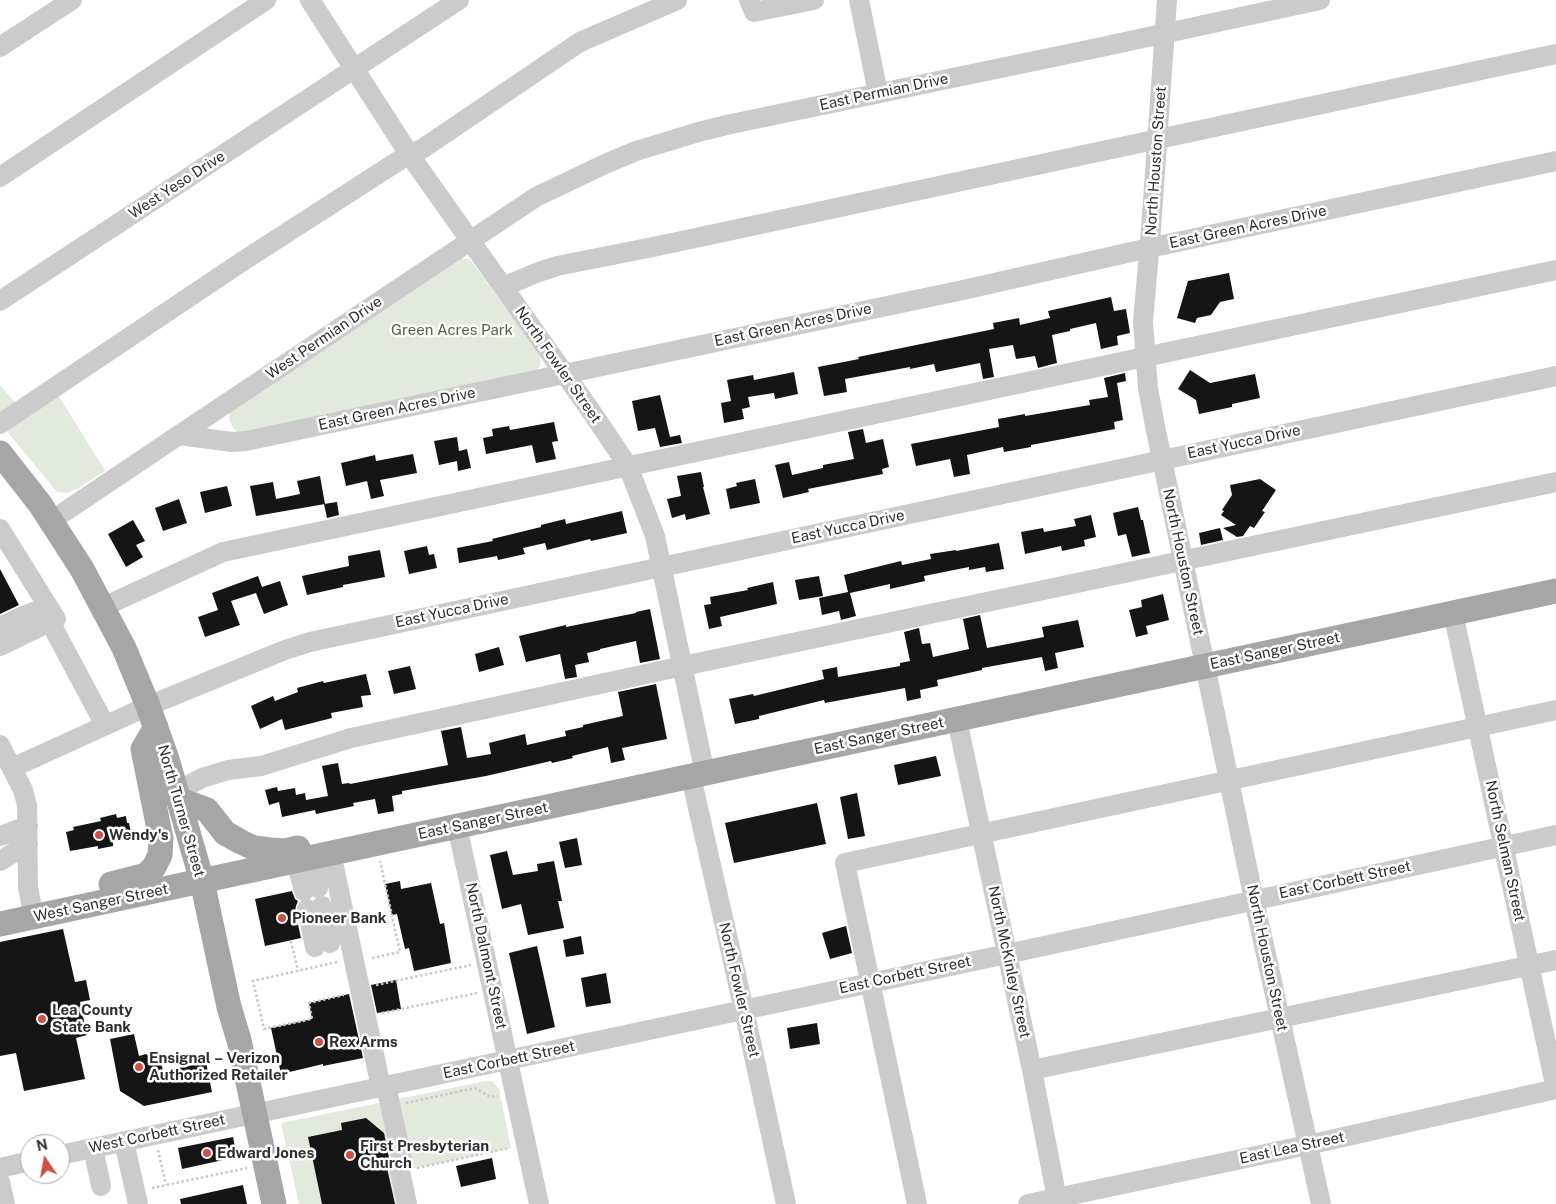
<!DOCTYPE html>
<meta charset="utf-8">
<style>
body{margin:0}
#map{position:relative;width:1556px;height:1204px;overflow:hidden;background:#fff;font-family:"Public Sans",sans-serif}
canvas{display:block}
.north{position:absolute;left:20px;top:1134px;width:50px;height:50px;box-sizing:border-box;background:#fff;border:1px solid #ababab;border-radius:50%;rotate:348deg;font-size:14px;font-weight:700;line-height:20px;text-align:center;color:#2e2e2e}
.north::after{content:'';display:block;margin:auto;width:18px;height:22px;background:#cf5046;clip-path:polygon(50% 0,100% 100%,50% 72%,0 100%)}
</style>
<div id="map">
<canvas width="1556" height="1204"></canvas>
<div class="north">N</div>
</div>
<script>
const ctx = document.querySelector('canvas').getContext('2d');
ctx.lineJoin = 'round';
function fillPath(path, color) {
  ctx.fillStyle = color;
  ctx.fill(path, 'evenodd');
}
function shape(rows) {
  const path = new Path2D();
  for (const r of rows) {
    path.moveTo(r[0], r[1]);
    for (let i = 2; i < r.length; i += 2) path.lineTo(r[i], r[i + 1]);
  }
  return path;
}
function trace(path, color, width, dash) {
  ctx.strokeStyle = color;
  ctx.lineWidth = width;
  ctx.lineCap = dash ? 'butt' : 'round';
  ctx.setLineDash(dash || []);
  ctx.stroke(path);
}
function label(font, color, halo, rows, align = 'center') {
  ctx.font = font + ' "Public Sans",sans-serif';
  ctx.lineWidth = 5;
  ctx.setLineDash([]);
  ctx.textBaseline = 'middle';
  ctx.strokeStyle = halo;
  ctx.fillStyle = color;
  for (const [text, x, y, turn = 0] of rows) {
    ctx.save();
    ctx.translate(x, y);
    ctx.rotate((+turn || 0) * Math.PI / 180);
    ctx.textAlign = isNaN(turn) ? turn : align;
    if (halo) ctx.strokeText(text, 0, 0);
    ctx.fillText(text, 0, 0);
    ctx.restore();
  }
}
fillPath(shape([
 [460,258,469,259,472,262,539,354,541,361,539,368,535,370,245,433,237,432,232,426,229,417,230,412],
 [0,385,26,415,57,393,105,471,79,488,66,493,57,492,0,423],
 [486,1081,492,1081,499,1089,511,1148,397,1172,404,1204,299,1204,281,1123]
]), '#e2e9dd');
fillPath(shape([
 [1229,273,1234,299,1220,302,1211,315,1197,318,1195,323,1177,318,1188,281],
 [1111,297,1114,311,1126,309,1130,333,1117,336,1118,345,1101,349,1096,323,1070,329,1070,331,1052,335,1057,363,1038,368,1035,356,1016,359,1013,345,989,349,994,377,983,379,980,363,936,372,934,364,910,369,910,367,845,379,847,392,824,396,818,367,859,359,858,357,994,329,993,323,1019,318,1020,325,1050,318,1048,311],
 [1190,370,1210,383,1255,374,1260,398,1232,404,1232,407,1199,414,1196,400,1178,389],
 [794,372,798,394,775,399,774,393,748,397,750,407,742,409,744,419,724,423,721,403,731,401,727,380,753,375,754,380],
 [1125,373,1126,381,1117,383,1123,420,1114,422,1115,429,1031,445,1031,447,1004,452,1003,447,967,455,970,474,954,477,950,459,916,466,911,444,999,427,998,419,1025,414,1025,416,1090,405,1089,400,1108,397,1104,378],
 [660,395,670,437,680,435,682,443,660,447,655,428,638,431,632,401],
 [554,422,558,441,552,442,556,459,536,463,532,445,486,454,483,438,493,436,492,429,509,426,510,430],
 [863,429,866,443,883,439,889,467,882,469,883,474,808,489,809,492,783,498,775,465,789,462,792,475,823,468,823,465,854,459,848,432],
 [457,437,459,451,467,449,471,468,458,471,457,461,439,465,434,441],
 [413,454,417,473,380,480,384,496,371,499,367,481,346,486,341,463,375,455,376,461],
 [701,472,704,487,703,487,710,514,686,520,685,514,672,518,667,499,681,496,677,476],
 [320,476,325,504,256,516,250,486,273,482,276,499,300,494,297,481],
 [755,479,760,503,730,509,726,489,737,486,736,483],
 [1260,479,1276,490,1262,511,1265,512,1254,528,1250,526,1243,536,1237,537,1223,528,1236,525,1221,515,1224,511,1222,510,1232,495,1230,485],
 [227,486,232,506,205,513,200,492],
 [179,499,187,523,163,531,155,508],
 [337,502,339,515,327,518,324,504],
 [1138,507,1141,520,1143,520,1150,553,1132,557,1126,534,1118,536,1113,513],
 [622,511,627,533,591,541,590,539,547,550,545,543,523,548,525,554,498,560,497,556,459,563,457,548,493,541,492,539,541,527,541,525,565,519,566,524],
 [1091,515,1096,537,1084,540,1085,546,1062,551,1061,546,1025,554,1021,532,1043,528,1044,532,1076,526,1074,519],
 [133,520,145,541,136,545,143,557,126,567,108,534],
 [1220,528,1223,540,1201,545,1199,533],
 [999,543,1004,569,986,572,985,567,969,570,969,567,924,576,925,581,890,589,890,584,850,593,856,616,841,620,839,611,822,615,819,598,848,592,844,575,901,561,902,565,931,559,930,554,956,550,956,551],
 [427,546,429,555,434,554,437,568,409,574,404,551],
 [380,550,385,577,343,585,343,587,307,595,302,576,349,566,348,556],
 [0,569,19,605,0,614],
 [258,576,262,587,280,581,288,605,264,614,256,593,231,601,240,625,205,637,198,617,218,610,212,593],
 [819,576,823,596,799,600,795,580],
 [773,582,777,604,720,617,722,626,709,629,704,605,711,604,710,597,748,590,747,588],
 [1163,594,1169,620,1146,626,1148,634,1136,637,1129,610,1142,607,1141,600],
 [650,609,660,659,640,663,636,641,600,649,600,650,587,653,589,662,575,665,577,677,565,679,560,654,526,662,519,636,566,625,566,627,636,613,636,612],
 [980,615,987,648,1044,637,1042,627,1078,620,1084,647,1055,653,1058,668,1045,671,1042,657,982,668,982,670,937,680,938,686,920,690,921,698,907,701,905,688,825,703,824,700,759,716,759,719,735,724,729,699,753,694,754,696,824,679,822,670,837,667,838,677,900,666,900,663,910,661,904,632,919,628,922,644,930,643,933,657,969,649,963,619],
 [499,647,504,665,479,672,475,654],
 [410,666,416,689,394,694,388,671],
 [366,674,371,695,361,696,363,707,331,713,332,718,285,730,282,719,260,729,251,706,273,696,275,701,298,692,297,688,323,681,324,683],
 [656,684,667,739,622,748,625,760,611,763,608,747,572,756,573,758,552,763,551,761,486,776,402,791,402,794,392,796,394,811,378,814,375,799,353,803,354,806,316,814,315,810,282,817,279,802,269,805,265,790,277,787,278,791,295,788,296,795,305,793,306,800,328,796,322,766,338,763,342,784,349,783,350,784,448,765,441,731,461,727,467,758,491,754,489,743,525,734,527,745,566,736,565,731,583,727,583,725,623,716,618,692],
 [936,756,941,776,898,785,894,765],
 [857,793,865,836,848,839,840,797],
 [817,803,826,844,734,863,725,823],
 [116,814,117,818,126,816,127,823,129,823,132,838,113,842,113,846,98,849,98,846,70,851,66,832,74,830,73,827,101,821,100,818],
 [577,838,582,865,565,868,559,842],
 [507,851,513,875,538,871,537,864,554,861,562,901,558,901,564,928,528,935,521,904,502,909,490,855],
 [400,881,401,889,431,883,440,924,444,923,451,963,414,971,409,948,405,949,397,914,392,915,385,884],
 [292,891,295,899,298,901,296,906,295,911,301,938,265,946,255,899],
 [846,926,852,953,830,959,822,933],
 [63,929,75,982,86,980,90,1000,80,1002,87,1035,76,1038,85,1079,24,1091,16,1053,0,1056,0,942],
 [581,936,584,954,566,957,563,940],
 [537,946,555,1027,527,1034,509,953],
 [606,973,611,1003,586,1007,581,978],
 [396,980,401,1009,377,1013,371,985],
 [349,994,363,1058,323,1066,323,1064,281,1074,271,1028,312,1019,309,1003],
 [817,1023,820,1044,790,1049,787,1028],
 [134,1034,139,1056,146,1054,161,1063,163,1071,206,1062,212,1092,144,1106,120,1091,110,1039],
 [366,1118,384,1133,389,1158,387,1168,395,1204,322,1204,308,1137,342,1130,341,1123],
 [233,1137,237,1157,182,1169,178,1148],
 [492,1158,496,1179,461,1187,456,1166],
 [243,1185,247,1204,181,1204,180,1199]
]), '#151515');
trace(shape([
 [291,941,298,971],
 [372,958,400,952,380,861],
 [337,962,253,981,264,1029,312,1019,309,1003,344,995],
 [376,985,471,965],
 [382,1013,477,993],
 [406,1103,475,1088,490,1097,498,1096],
 [158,1150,166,1185],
 [417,1168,509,1148],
 [152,1188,247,1168]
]), '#c8c8c8', 2.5, [2.5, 2.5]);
trace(shape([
 [310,0,409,154,593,414,628,466,655,536,705,774],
 [749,0,754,12,814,0],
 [859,0,878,93],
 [1167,0,1151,229,1143,322,1148,388,1155,426,1254,900,1321,1204],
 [0,47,72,0],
 [0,177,266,0],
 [503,287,536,273,557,266,658,246,1556,54],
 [0,301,459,0],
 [0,424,243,261,409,154,422,149,580,42,677,0],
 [179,435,536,197,605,164,636,151,702,131,731,124,1097,48,1320,0],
 [51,521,179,435,232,442,246,441,963,290,1149,248,1556,161],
 [0,529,56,619,0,646],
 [103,607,223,552,1556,270],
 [1453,613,1556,1089],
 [50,622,105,725],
 [0,627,23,616,48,607],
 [957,720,1032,1070,1058,1204],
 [0,745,23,790,27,805,28,887,34,918],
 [12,768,148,706,285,650,310,642,1556,376],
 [691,777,744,1010,786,1204],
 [176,792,202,778,228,770,261,766,351,738,683,666,1556,482],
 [457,826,539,1204],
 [0,836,28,826],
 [331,853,381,1087],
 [312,857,318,888],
 [0,861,28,844],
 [296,861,304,891],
 [322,906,330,943],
 [307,909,315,947],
 [1032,1070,1556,960],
 [386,1086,402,1159,399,1166,407,1204],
 [124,1142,138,1204],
 [93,1148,101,1186],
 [60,1155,1007,954,1556,835],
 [0,1168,30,1161],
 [0,1182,5,1204],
 [917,1204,845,863,1556,710],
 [1028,1204,1308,1145,1556,1089]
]), '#cbcbcb', 20);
trace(shape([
 [0,453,40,504,82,569,124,648,148,706,167,759,202,881,229,1007,239,1040,274,1204],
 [178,799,207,810,225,833,241,842,254,848,270,850,286,851,298,848],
 [111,884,146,875,154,867,160,855,161,839,143,749,156,727],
 [0,924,1556,591]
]), '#a6a6a6', 25);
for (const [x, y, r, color] of [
 [99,835,5,"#cf5046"],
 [282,918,5,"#cf5046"],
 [42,1019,5,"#cf5046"],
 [319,1042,5,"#cf5046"],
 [139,1067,5,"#cf5046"],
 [207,1153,5,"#cf5046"],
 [350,1155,5,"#cf5046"]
]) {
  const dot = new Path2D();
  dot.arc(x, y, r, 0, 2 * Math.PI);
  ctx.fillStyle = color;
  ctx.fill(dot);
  trace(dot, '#fff', 2);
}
label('15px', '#2e2e2e', '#fff', [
 ["East Permian Drive",884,92,-12],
 ["North Houston Street",1156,161,-86],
 ["West Yeso Drive",177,185,-33],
 ["East Green Acres Drive",1248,227,-12],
 ["East Green Acres Drive",793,325,-12],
 ["West Permian Drive",324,338,-34],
 ["North Fowler Street",558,365,55],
 ["East Green Acres Drive",397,409,-12],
 ["East Yucca Drive",1244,442,-12],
 ["East Yucca Drive",848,527,-12],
 ["North Houston Street",1183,562,78],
 ["East Yucca Drive",452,611,-12],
 ["East Sanger Street",1275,651,-12],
 ["East Sanger Street",879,736,-12],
 ["North Turner Street",181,811,74],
 ["East Sanger Street",483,821,-12],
 ["North Selman Street",1505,851,78],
 ["East Corbett Street",1345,880,-12],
 ["West Sanger Street",101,903,-12],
 ["North Dalmont Street",486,956,78],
 ["North Houston Street",1267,958,78],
 ["North McKinley Street",1009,962,78],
 ["East Corbett Street",905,975,-12],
 ["North Fowler Street",739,990,77],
 ["East Corbett Street",509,1060,-12],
 ["West Corbett Street",157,1134,-12],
 ["East Lea Street",1292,1148,-12]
]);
label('15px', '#4c6441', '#fff', [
 ["Green Acres Park",452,330]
]);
label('bold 15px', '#2e2e2e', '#fff', [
 ["Wendy's",109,835],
 ["Pioneer Bank",292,918],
 ["Lea County",52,1010],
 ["State Bank",52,1027],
 ["Rex Arms",329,1042],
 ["Ensignal – Verizon",149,1058],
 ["Authorized Retailer",149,1075],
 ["First Presbyterian",360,1146],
 ["Church",360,1163],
 ["Edward Jones",217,1153]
], 'left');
</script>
